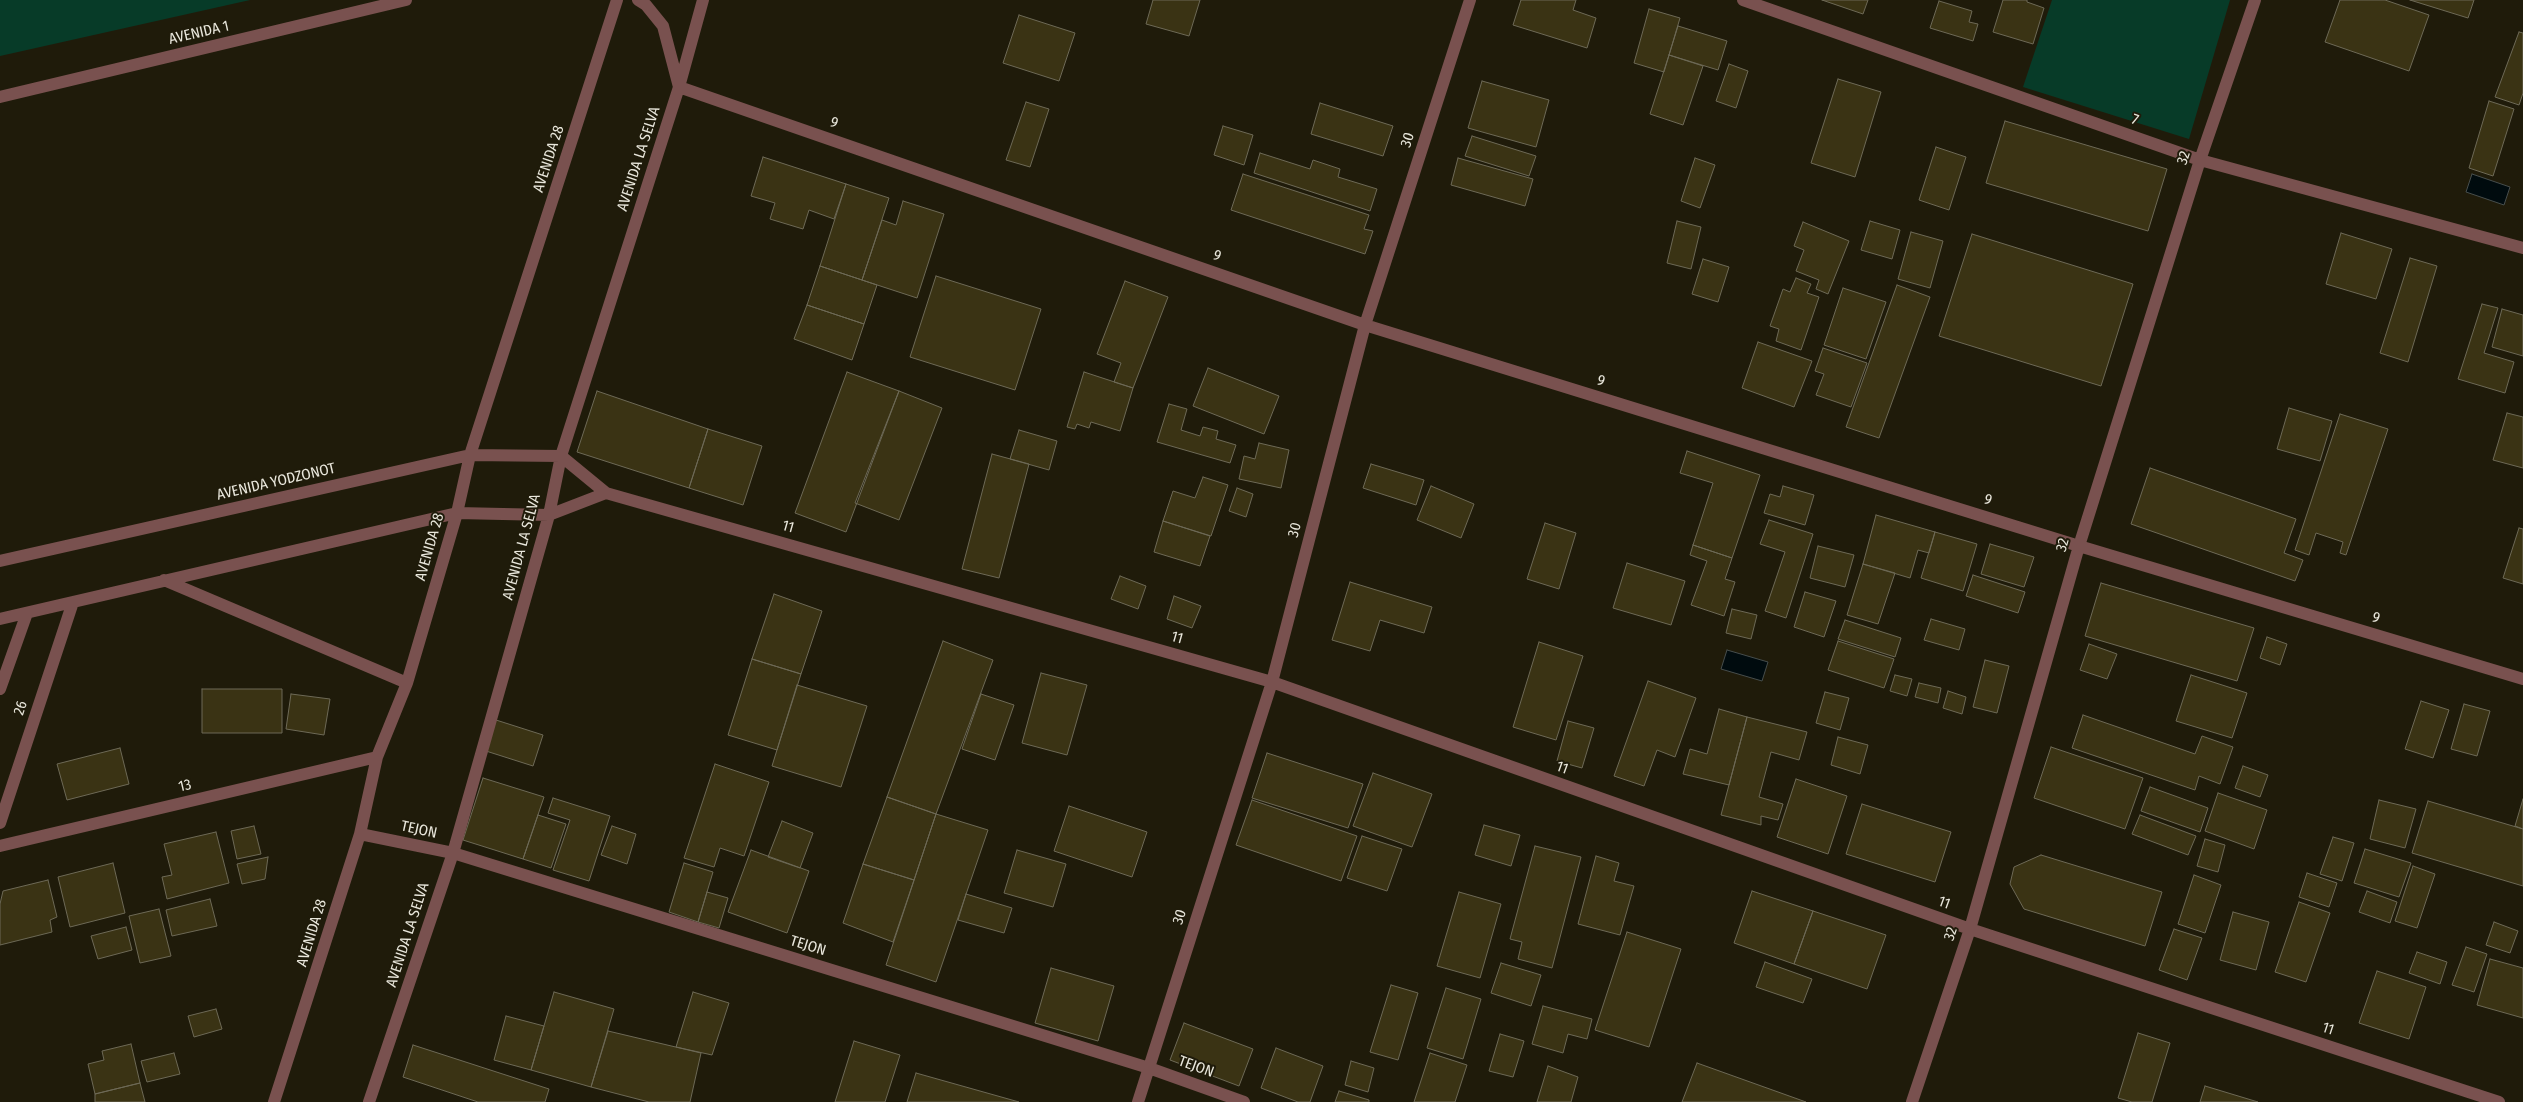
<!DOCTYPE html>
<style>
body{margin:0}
canvas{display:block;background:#1f1b0a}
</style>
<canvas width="2523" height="1102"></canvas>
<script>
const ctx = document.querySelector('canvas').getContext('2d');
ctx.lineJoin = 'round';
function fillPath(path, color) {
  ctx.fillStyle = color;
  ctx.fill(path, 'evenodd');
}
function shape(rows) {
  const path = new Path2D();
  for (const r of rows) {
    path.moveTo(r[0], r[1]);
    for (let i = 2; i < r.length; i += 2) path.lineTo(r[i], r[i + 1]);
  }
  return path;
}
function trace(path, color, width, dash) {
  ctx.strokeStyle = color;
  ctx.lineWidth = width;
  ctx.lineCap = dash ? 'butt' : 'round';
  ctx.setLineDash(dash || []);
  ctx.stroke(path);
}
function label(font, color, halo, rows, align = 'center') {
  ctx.font = font + ' "Fira Sans Condensed",sans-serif';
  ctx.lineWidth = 4;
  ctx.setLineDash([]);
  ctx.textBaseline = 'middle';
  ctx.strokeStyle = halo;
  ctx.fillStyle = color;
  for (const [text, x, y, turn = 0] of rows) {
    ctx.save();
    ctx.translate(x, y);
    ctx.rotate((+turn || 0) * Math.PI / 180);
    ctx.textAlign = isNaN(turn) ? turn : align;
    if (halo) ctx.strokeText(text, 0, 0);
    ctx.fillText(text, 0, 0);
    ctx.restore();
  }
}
fillPath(shape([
 [0,0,250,0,0,56],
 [2052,0,2230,0,2189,139,2023,87]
]), '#073b28');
const water = shape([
 [2472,174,2510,187,2504,205,2466,192,2472,174],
 [1727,650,1768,662,1762,681,1721,669,1727,650]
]);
fillPath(water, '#000b0e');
trace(water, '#464d4c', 1);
const building = shape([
 [1153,0,1200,0,1189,36,1146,24,1153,0],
 [1521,0,1576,0,1573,10,1596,18,1587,48,1513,25,1521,0],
 [1822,0,1868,0,1863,14,1822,0],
 [2003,0,2027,0,2027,2,2044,8,2033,44,1993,32,2003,0],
 [2340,0,2385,0,2429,15,2409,71,2325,42,2340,0],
 [2410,0,2474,0,2468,18,2410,0],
 [1939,1,1972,11,1969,22,1978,24,1973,41,1930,28,1939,1],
 [1649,9,1680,18,1664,72,1634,63,1649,9],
 [1019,15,1075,33,1059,81,1003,63,1019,15],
 [1678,26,1727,41,1718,70,1669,55,1678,26],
 [2519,32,2523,33,2523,93,2519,105,2495,97,2519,32],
 [1669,55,1703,66,1683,125,1650,114,1669,55],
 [1729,64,1748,71,1736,108,1716,101,1729,64],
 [1838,79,1881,92,1855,177,1811,163,1838,79],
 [1482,81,1549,100,1536,147,1468,128,1482,81],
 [2489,101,2514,109,2493,176,2469,168,2489,101],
 [1026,102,1049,109,1030,167,1006,160,1026,102],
 [1320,103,1393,126,1383,156,1311,134,1320,103],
 [2005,121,2167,169,2148,231,1986,183,2005,121],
 [1223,126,1253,135,1244,165,1214,155,1223,126],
 [1472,136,1536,156,1529,176,1465,156,1472,136],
 [1936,147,1966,157,1949,210,1919,200,1936,147],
 [1260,153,1310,169,1313,160,1340,169,1338,177,1377,189,1370,211,1254,173,1260,153],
 [763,157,846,184,834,219,809,210,803,229,770,219,775,203,751,196,763,157],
 [1458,158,1533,179,1525,206,1451,185,1458,158],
 [1695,158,1715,165,1700,208,1681,201,1695,158],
 [1243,174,1369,215,1364,229,1373,231,1365,254,1231,210,1243,174],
 [846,184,889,198,862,280,820,266,846,184],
 [903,201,944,214,917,298,862,280,882,220,896,225,903,201],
 [1677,221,1701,227,1691,269,1667,263,1677,221],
 [1870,221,1900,230,1892,259,1861,250,1870,221],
 [1803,222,1849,241,1828,294,1816,289,1819,280,1796,271,1804,250,1794,246,1803,222],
 [1911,232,1943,241,1930,288,1898,279,1911,232],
 [2341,233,2392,249,2376,299,2326,284,2341,233],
 [1972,234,2133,284,2101,386,1939,336,1972,234],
 [2410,258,2437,266,2408,362,2380,353,2410,258],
 [1703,259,1729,267,1718,302,1692,294,1703,259],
 [820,266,877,285,864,324,807,305,820,266],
 [936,276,1041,309,1015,390,910,357,936,276],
 [1796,278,1811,284,1807,293,1819,297,1801,350,1776,341,1779,329,1770,326,1783,289,1790,292,1796,278],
 [1125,281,1168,297,1133,388,1114,382,1121,363,1097,354,1125,281],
 [1897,285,1930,297,1879,438,1846,427,1897,285],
 [1843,288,1886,302,1866,359,1824,345,1843,288],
 [2482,304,2498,308,2484,353,2514,362,2505,393,2458,379,2482,304],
 [807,305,864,324,852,360,794,339,807,305],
 [2502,309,2523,315,2523,356,2492,347,2502,309],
 [1758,342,1812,361,1794,407,1742,388,1758,342],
 [1823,348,1867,363,1851,407,1816,395,1824,374,1815,371,1823,348],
 [1208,368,1279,396,1264,434,1193,406,1208,368],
 [847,372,899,391,846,532,795,513,847,372],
 [1084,372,1133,388,1120,431,1091,422,1089,428,1077,424,1075,429,1067,427,1084,372],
 [597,391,708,429,689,488,577,452,597,391],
 [899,391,942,408,899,520,855,503,899,391],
 [1169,404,1187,409,1181,430,1200,436,1203,427,1218,431,1216,439,1236,445,1230,463,1157,442,1169,404],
 [2289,408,2332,421,2320,461,2277,449,2289,408],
 [2507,413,2523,417,2523,468,2493,460,2507,413],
 [2340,414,2388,429,2346,555,2340,553,2343,542,2316,533,2309,555,2295,550,2340,414],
 [708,429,762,446,743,505,689,488,708,429],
 [1019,430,1057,441,1049,470,1010,459,1019,430],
 [1259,443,1289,450,1281,488,1239,479,1244,456,1255,459,1259,443],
 [1687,451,1760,475,1732,558,1693,545,1713,483,1680,473,1687,451],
 [992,454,1029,464,999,578,962,569,992,454],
 [1371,464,1424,480,1416,505,1363,488,1371,464],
 [2150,468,2296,519,2284,553,2303,560,2295,581,2131,524,2150,468],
 [1203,477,1228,485,1211,536,1163,521,1173,491,1195,498,1203,477],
 [1431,486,1474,504,1461,538,1417,520,1431,486],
 [1783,486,1814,495,1805,525,1764,513,1770,494,1780,497,1783,486],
 [1237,488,1253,494,1246,517,1229,511,1237,488],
 [1876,515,1935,532,1929,553,1918,550,1910,578,1863,564,1876,515],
 [1769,520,1813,534,1786,618,1765,611,1785,552,1760,544,1769,520],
 [1163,521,1210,536,1200,566,1154,552,1163,521],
 [1545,523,1576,533,1559,589,1527,579,1545,523],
 [2519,528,2523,529,2523,584,2503,578,2519,528],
 [1935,532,1977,544,1963,591,1921,578,1935,532],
 [1990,544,2034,557,2024,587,1981,574,1990,544],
 [1693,545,1732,558,1725,579,1735,582,1724,616,1691,605,1707,561,1690,555,1693,545],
 [1818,546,1854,555,1845,587,1810,578,1818,546],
 [1627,563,1685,581,1671,625,1613,608,1627,563],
 [1863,564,1895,573,1878,624,1847,615,1863,564],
 [1973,575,2025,592,2018,613,1966,596,1973,575],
 [1120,576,1146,586,1138,609,1111,599,1120,576],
 [1350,582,1432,607,1424,633,1380,620,1370,651,1332,640,1350,582],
 [2101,583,2254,628,2237,681,2085,636,2101,583],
 [1805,592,1836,601,1824,637,1794,627,1805,592],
 [774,594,822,611,801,674,752,659,774,594],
 [1174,596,1201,606,1192,628,1167,619,1174,596],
 [1732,609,1757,615,1751,639,1726,633,1732,609],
 [1931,619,1965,629,1959,650,1924,640,1931,619],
 [1845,620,1901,638,1895,657,1838,639,1845,620],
 [2267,637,2287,644,2280,665,2260,658,2267,637],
 [943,641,993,660,936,814,887,797,943,641],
 [1838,641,1894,659,1884,688,1828,670,1838,641],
 [1539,642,1583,656,1556,740,1513,727,1539,642],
 [2089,644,2117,654,2107,679,2080,670,2089,644],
 [752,659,801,674,777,750,728,735,752,659],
 [1985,660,2009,666,1997,713,1973,707,1985,660],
 [1041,673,1087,685,1067,755,1022,743,1041,673],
 [1895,675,1912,679,1907,696,1890,691,1895,675],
 [2191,675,2247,693,2232,738,2176,721,2191,675],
 [1648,681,1696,698,1675,757,1657,750,1644,786,1614,776,1648,681],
 [1919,683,1941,688,1938,703,1915,697,1919,683],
 [797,685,867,706,841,787,772,766,797,685],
 [202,689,282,689,282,733,202,733,202,689],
 [1948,691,1966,697,1962,714,1943,708,1948,691],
 [1825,692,1849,698,1840,730,1816,723,1825,692],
 [291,694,330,699,324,735,286,729,291,694],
 [981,694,1014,705,995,760,962,749,981,694],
 [2421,701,2449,710,2433,758,2405,749,2421,701],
 [2464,704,2490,711,2477,756,2451,749,2464,704],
 [1719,709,1747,717,1729,785,1683,774,1690,749,1707,754,1719,709],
 [2083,715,2195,754,2202,736,2233,747,2220,784,2199,776,2195,790,2072,748,2083,715],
 [1747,717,1807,732,1799,760,1771,752,1759,797,1783,804,1778,820,1761,816,1761,825,1721,815,1747,717],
 [496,720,543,735,533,766,486,751,496,720],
 [1568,721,1594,728,1582,768,1557,761,1568,721],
 [1838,737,1868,745,1860,774,1831,765,1838,737],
 [2051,747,2143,778,2125,829,2034,798,2051,747],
 [120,748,129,784,67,800,57,764,120,748],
 [1267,753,1363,784,1348,828,1252,798,1267,753],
 [715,764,769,782,744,856,720,848,714,867,684,858,715,764],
 [2243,766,2268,775,2260,797,2235,788,2243,766],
 [1373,773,1432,794,1412,847,1353,826,1373,773],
 [483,778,544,797,523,859,463,840,483,778],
 [1796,779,1847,796,1828,854,1777,837,1796,779],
 [2150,787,2208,808,2200,832,2141,811,2150,787],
 [2218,793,2267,810,2254,849,2205,831,2218,793],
 [887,797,936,814,914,880,863,864,887,797],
 [553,798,610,816,589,881,553,870,570,820,548,813,553,798],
 [2523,799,2523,829,2515,826,2523,799],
 [1252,800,1357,836,1341,881,1236,845,1252,800],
 [2379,800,2416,809,2405,848,2370,839,2379,800],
 [2428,801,2523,829,2523,886,2412,853,2428,801],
 [1862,804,1951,832,1935,882,1846,854,1862,804],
 [1069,806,1147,832,1132,877,1054,851,1069,806],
 [936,814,988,830,936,982,886,965,936,814],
 [538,815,566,824,551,868,523,859,538,815],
 [2140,815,2196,836,2188,855,2132,834,2140,815],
 [782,821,813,833,800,868,768,857,782,821],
 [1484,825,1520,835,1511,866,1475,855,1484,825],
 [254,826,261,854,237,859,231,831,254,826],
 [612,826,636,834,627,864,601,855,612,826],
 [216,832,229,883,167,899,162,877,172,875,164,844,216,832],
 [1362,836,1402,849,1387,891,1347,878,1362,836],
 [2333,837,2354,843,2342,881,2320,874,2333,837],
 [2205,839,2225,845,2218,872,2197,866,2205,839],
 [1535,846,1581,857,1552,968,1518,959,1522,942,1510,939,1535,846],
 [2365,849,2411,863,2399,897,2354,883,2365,849],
 [751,850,809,871,787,933,728,912,751,850],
 [1017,850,1066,864,1053,907,1004,893,1017,850],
 [2041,855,2162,892,2145,946,2024,909,2010,884,2014,867,2041,855],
 [1596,856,1619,863,1614,881,1634,886,1620,935,1578,924,1596,856],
 [268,857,265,879,242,884,237,864,268,857],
 [113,863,125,913,70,927,58,877,113,863],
 [684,863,713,872,698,922,669,912,684,863],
 [863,864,914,880,893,942,843,923,863,864],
 [2413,866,2435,874,2417,928,2395,921,2413,866],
 [2307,873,2337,883,2329,907,2299,897,2307,873],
 [2194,875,2221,885,2205,933,2178,924,2194,875],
 [48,880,57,917,50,920,52,932,0,945,0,904,3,891,48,880],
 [1752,891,1813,911,1794,964,1734,943,1752,891],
 [2367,891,2397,902,2390,923,2359,912,2367,891],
 [707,892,728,898,719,928,698,922,707,892],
 [1459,892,1501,904,1480,978,1437,966,1459,892],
 [966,894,1012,908,1004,933,958,920,966,894],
 [210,899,217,926,172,936,166,910,210,899],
 [2299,902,2330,913,2306,982,2275,972,2299,902],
 [159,909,171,956,140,963,129,916,159,909],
 [1813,911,1886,935,1867,989,1794,964,1813,911],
 [2233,912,2269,922,2256,970,2220,960,2233,912],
 [2494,922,2518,931,2510,953,2486,945,2494,922],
 [126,927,132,950,98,959,91,936,126,927],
 [2174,929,2202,938,2187,980,2159,970,2174,929],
 [1627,932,1681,949,1649,1047,1595,1030,1627,932],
 [2466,947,2487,954,2474,992,2452,985,2466,947],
 [2417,952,2447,962,2440,984,2409,973,2417,952],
 [2490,959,2523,968,2523,1018,2477,1005,2490,959],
 [1765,962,1812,979,1803,1003,1756,987,1765,962],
 [1501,963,1541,975,1531,1006,1491,993,1501,963],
 [1051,968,1114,986,1098,1041,1035,1023,1051,968],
 [2377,971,2426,987,2409,1039,2359,1023,2377,971],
 [1391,985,1418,993,1398,1060,1370,1052,1391,985],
 [1446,988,1481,999,1463,1059,1427,1048,1446,988],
 [554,992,614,1009,591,1087,531,1070,554,992],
 [693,992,729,1003,712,1055,676,1047,693,992],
 [1543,1006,1592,1019,1587,1039,1568,1034,1563,1053,1532,1044,1543,1006],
 [216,1009,222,1029,194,1037,188,1016,216,1009],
 [506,1016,544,1026,531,1070,494,1060,506,1016],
 [1184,1023,1253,1049,1239,1086,1170,1060,1184,1023],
 [608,1031,701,1053,690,1102,649,1102,591,1087,608,1031],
 [2138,1033,2170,1043,2152,1102,2132,1102,2118,1098,2138,1033],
 [1500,1034,1524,1041,1513,1077,1489,1071,1500,1034],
 [854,1041,900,1055,885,1102,835,1102,854,1041],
 [131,1044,140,1083,95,1094,88,1064,104,1060,102,1051,131,1044],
 [413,1045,549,1089,545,1102,478,1102,403,1077,413,1045],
 [1276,1048,1323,1066,1310,1102,1298,1102,1261,1088,1276,1048],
 [174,1053,180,1074,147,1082,141,1061,174,1053],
 [1430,1053,1467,1065,1455,1102,1414,1102,1430,1053],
 [1351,1061,1374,1068,1368,1092,1345,1085,1351,1061],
 [1697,1063,1806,1102,1682,1102,1697,1063],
 [1548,1066,1578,1077,1571,1102,1537,1102,1548,1066],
 [916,1073,1019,1102,907,1102,916,1073],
 [140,1083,145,1102,95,1102,95,1094,140,1083],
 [2205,1086,2258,1102,2200,1102,2205,1086],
 [1339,1091,1369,1100,1369,1102,1335,1102,1339,1091]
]);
fillPath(building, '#3a3314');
trace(building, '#6d6956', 1);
trace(shape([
 [638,0,646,5,663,26,679,87,1365,325,2079,546,2523,679],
 [1743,0,2200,160,2523,248],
 [0,97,406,0],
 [0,561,470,455,561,456,606,493,1272,682,1970,929,2499,1102],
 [164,580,407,683],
 [0,619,457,513,549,515,606,493],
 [0,689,27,613],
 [0,823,73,602],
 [360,834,453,853,1149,1068,1244,1102],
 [0,846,377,757],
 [274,1102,360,834,377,757,407,683,457,513,470,455,617,0],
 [369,1102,453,853,549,515,561,456,679,87,703,0],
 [1138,1102,1272,682,1365,325,1470,0],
 [1912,1102,1970,929,2079,546,2200,160,2255,0]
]), '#79514f', 12);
label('15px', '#e9e7dc', '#1f1b0a', [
 ["AVENIDA 1",199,33,-13],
 ["7",2135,120,19],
 ["9",834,123,19],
 ["30",1408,140,-72],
 ["32",2184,158,-72],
 ["AVENIDA 28",549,159,-72],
 ["AVENIDA LA SELVA",639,159,-72],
 ["9",1217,256,19],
 ["9",1601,381,17],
 ["AVENIDA YODZONOT",276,482,-13],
 ["9",1988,500,17],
 ["11",788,527,16],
 ["30",1295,530,-75],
 ["32",2063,545,-74],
 ["AVENIDA 28",430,547,-74],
 ["AVENIDA LA SELVA",522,547,-75],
 ["9",2376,618,17],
 ["11",1177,638,16],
 ["26",21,708,-72],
 ["11",1562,768,20],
 ["13",185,786,-13],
 ["TEJON",419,830,12],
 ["11",1944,903,20],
 ["30",1180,917,-72],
 ["AVENIDA 28",312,933,-73],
 ["32",1951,934,-72],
 ["AVENIDA LA SELVA",408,935,-72],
 ["TEJON",808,946,17],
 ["11",2328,1029,18],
 ["TEJON",1196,1067,20]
]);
</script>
